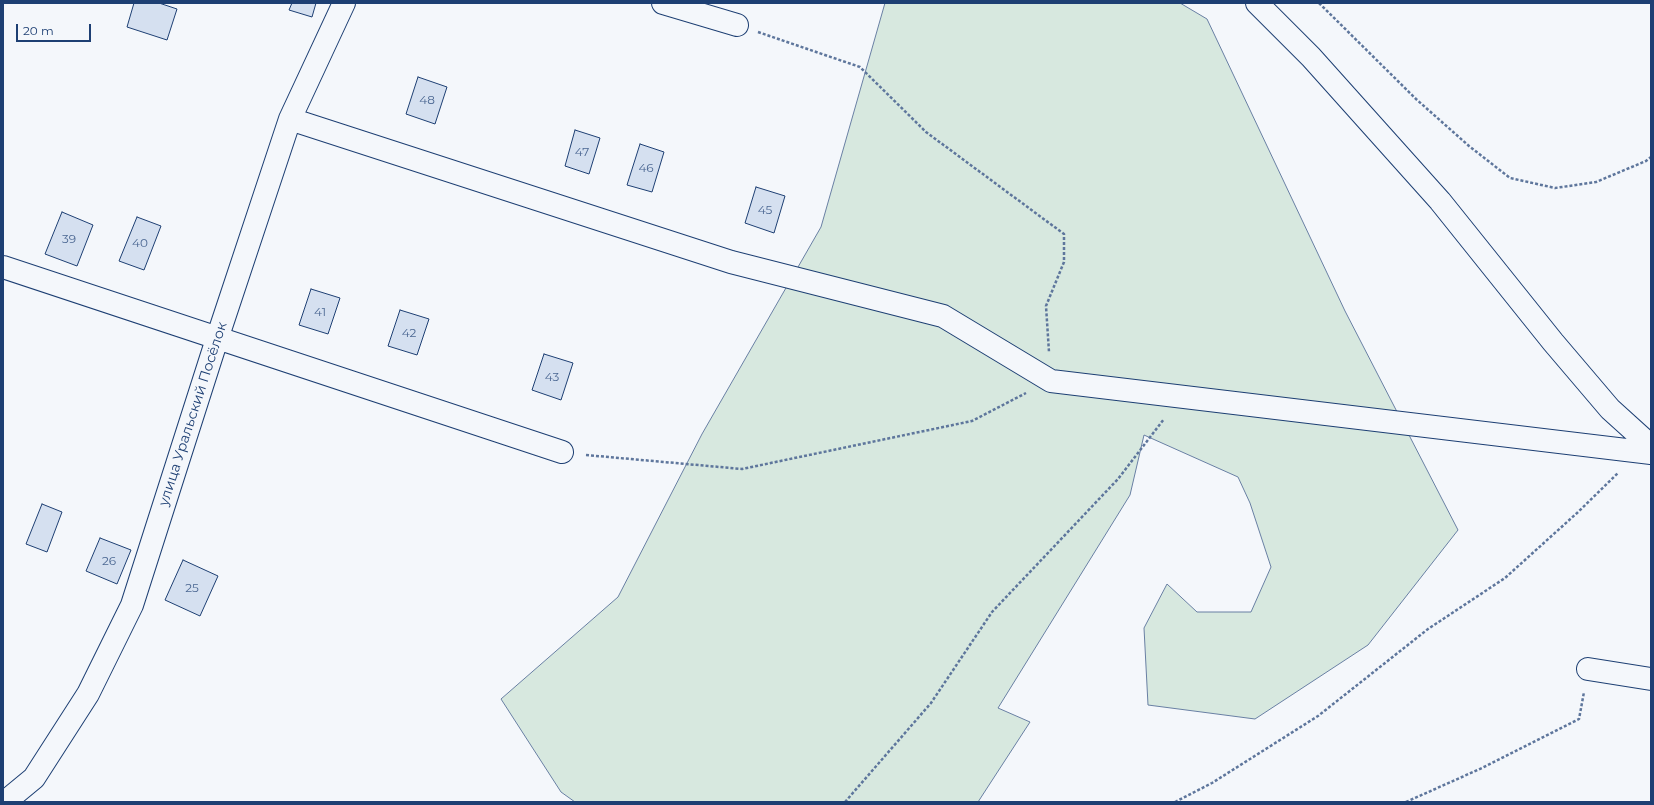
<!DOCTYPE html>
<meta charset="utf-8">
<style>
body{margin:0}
#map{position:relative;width:1654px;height:805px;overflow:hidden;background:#f4f7fb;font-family:Montserrat,sans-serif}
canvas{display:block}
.frame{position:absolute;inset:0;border:4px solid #1d3f73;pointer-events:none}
.scale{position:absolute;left:16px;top:24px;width:75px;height:18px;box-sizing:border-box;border:2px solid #1d3f73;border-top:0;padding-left:5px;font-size:12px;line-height:14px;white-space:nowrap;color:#1d3f73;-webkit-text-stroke:3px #f4f7fb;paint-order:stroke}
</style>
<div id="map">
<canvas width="1654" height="805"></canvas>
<div class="frame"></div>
<div class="scale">20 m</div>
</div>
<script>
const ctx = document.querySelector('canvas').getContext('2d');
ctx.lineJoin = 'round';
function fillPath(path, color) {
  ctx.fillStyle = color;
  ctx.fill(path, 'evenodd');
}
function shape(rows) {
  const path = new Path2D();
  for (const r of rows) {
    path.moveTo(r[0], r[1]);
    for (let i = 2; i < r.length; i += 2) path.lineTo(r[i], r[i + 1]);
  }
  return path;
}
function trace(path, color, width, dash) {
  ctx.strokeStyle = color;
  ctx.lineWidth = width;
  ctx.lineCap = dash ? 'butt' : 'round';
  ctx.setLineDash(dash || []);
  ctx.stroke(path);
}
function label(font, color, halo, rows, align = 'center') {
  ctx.font = font + ' Montserrat,sans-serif';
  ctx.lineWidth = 3;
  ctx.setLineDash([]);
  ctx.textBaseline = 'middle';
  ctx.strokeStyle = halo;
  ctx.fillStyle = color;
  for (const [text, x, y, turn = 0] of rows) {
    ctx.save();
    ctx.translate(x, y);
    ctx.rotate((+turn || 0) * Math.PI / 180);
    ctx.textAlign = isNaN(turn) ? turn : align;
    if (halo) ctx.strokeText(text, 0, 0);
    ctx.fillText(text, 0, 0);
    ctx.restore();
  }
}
const green = shape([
 [885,3,1180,3,1207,19,1345,311,1458,530,1368,645,1255,719,1148,705,1144,628,1167,584,1197,612,1251,612,1271,567,1250,503,1238,477,1144,435,1130,495,998,708,1030,722,978,802,575,802,561,792,501,699,618,597,702,434,821,227,885,3]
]);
fillPath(green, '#d7e8df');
trace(green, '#687fa3', 1);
const building = shape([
 [134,3,159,3,177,9,167,40,127,27,134,3],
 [292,3,316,3,312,17,289,10,292,3],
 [418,77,447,87,435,124,406,114,418,77],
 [575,130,600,138,589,174,565,166,575,130],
 [640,144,664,152,652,192,627,185,640,144],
 [756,187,785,196,774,233,745,223,756,187],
 [62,212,93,225,77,266,45,254,62,212],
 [137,217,161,226,144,270,119,261,137,217],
 [311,289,340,298,328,334,299,325,311,289],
 [400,310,429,319,417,355,388,346,400,310],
 [544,354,573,363,561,400,532,390,544,354],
 [42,504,62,512,47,552,26,544,42,504],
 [100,538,131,550,117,584,86,571,100,538],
 [183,560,218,576,200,616,165,600,183,560]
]);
fillPath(building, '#d5e0f0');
trace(building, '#1d3f73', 1);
const street = shape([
 [663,3,737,25],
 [1257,3,1311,57,1440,201,1553,342,1610,409,1651,446],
 [290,119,731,262,943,316,1051,381,1651,453],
 [3,267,562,452],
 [1588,669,1651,679],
 [5,802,34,778,88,694,132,605,217,339,290,119,344,3]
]);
trace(street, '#1d3f73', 24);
trace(shape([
 [1319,3,1416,99,1469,146,1510,178,1555,188,1596,182,1646,161,1651,157],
 [758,32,860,67,926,132,1064,234,1064,262,1046,306,1049,352],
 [586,455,742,469,972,421,1026,393],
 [845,802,931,703,992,612,1118,479,1164,419],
 [1175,802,1212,783,1318,716,1428,629,1505,578,1577,513,1618,473],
 [1406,802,1482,768,1579,719,1584,692]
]), '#5e769c', 2.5, [3, 2]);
trace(street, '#f4f7fb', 22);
label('12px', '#4b6792', null, [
 ["48",427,100],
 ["47",582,152],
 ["46",646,168],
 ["45",765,210],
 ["39",69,239],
 ["40",140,243],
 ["41",320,312],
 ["42",409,333],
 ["43",552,377],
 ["26",109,561],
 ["25",192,588]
]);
label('14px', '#1d3f73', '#f4f7fb', [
 ["улица Уральский Посёлок",193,414,-72]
]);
</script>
